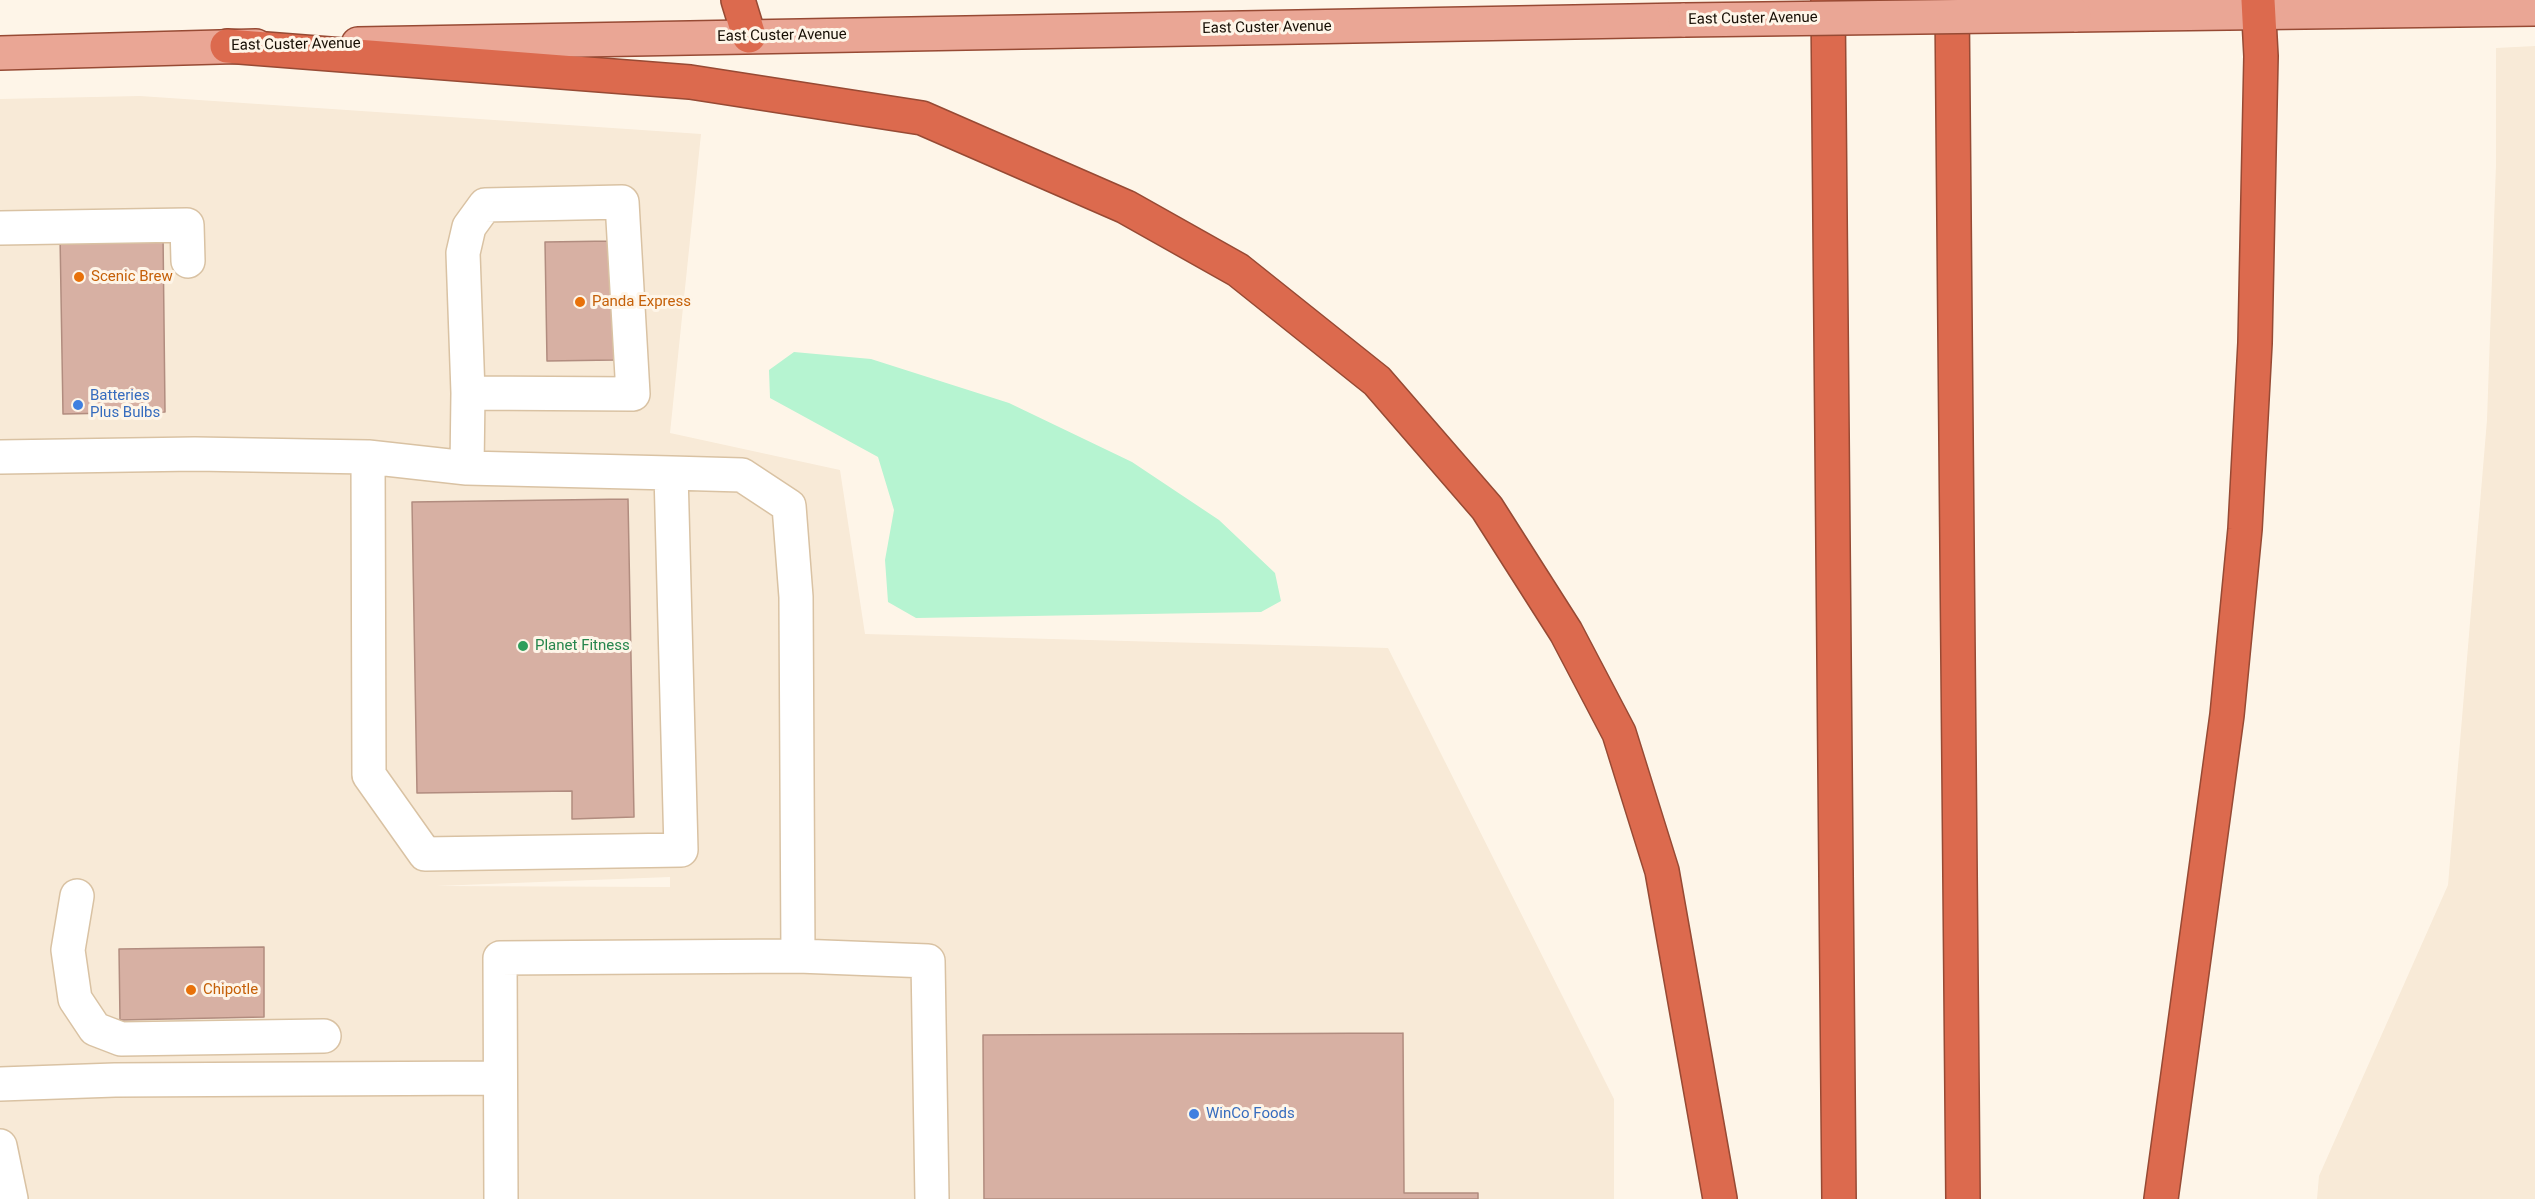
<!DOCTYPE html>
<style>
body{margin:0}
canvas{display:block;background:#fef5e8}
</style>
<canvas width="2535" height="1199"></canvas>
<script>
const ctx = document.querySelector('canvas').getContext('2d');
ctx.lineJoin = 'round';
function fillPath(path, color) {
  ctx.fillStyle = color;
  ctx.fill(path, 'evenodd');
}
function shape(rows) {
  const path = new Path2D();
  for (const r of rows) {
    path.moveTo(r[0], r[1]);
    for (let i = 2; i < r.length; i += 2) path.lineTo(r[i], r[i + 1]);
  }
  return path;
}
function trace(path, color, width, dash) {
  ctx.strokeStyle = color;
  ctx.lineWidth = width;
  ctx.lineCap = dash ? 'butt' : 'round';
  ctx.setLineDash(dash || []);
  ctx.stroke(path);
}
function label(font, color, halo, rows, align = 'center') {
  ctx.font = font + ' Roboto,sans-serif';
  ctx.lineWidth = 6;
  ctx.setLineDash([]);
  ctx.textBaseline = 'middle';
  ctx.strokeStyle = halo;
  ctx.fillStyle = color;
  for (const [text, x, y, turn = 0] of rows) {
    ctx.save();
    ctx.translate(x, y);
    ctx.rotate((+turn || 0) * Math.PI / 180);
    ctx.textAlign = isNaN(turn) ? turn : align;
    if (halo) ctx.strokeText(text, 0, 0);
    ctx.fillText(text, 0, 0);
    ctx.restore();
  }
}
fillPath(shape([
 [2535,46,2535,1199,2317,1199,2319,1176,2448,885,2487,420,2496,165,2496,48],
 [140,96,701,134,670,433,840,470,865,634,1388,648,1614,1099,1614,1199,0,1199,0,99],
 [670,877,670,887,436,886]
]), '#f8ead7');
fillPath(shape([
 [794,352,871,359,1009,403,1132,462,1219,520,1275,573,1281,601,1261,612,916,618,888,602,885,560,894,510,878,457,770,398,769,370]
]), '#b6f4d1');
const building = shape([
 [163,233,165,412,63,414,60,235,163,233],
 [612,241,614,360,547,361,545,242,612,241],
 [628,499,634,817,572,819,572,791,417,793,412,502,628,499],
 [264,947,264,1017,120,1020,119,949,264,947],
 [1403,1033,1404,1193,1478,1193,1478,1199,984,1199,983,1035,1403,1033]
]);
fillPath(building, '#d7b0a3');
trace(building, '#b18c7f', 1.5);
const minor = shape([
 [0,228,187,225,188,261],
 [0,457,195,454,368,457,467,468,468,393,463,253,469,227,485,205,622,202,633,394,468,393],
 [368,457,369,775,425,854,681,850,671,473,467,468],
 [671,473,742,475,789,506,796,597,798,956],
 [77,896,68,950,75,999,95,1029,121,1039,324,1036],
 [0,1084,115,1080,500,1078],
 [0,1146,11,1199],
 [501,1199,500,958,798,956,928,961,932,1199]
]);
const major = shape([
 [2074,15,2535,9],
 [358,44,1685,20],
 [0,53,256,46]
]);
const highway = shape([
 [738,0,749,36],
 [1828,0,1839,1199],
 [1952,0,1963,1199],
 [227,46,690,82,922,118,1126,207,1238,270,1377,381,1487,508,1566,632,1619,733,1662,871,1720,1199],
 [2161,1199,2227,715,2245,529,2255,343,2261,56,2258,0]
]);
trace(minor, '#d9c2a3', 36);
trace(major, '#974a34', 36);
trace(highway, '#974a34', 36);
trace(minor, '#fff', 33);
trace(major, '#eaa695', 33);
trace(highway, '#dc6a4e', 33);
const majorBridge = shape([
 [1685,20,2074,15]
]);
trace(majorBridge, '#974a34', 36, []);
trace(majorBridge, '#eaa695', 33);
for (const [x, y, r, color] of [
 [79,277,6,"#e8710a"],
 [580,302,6,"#e8710a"],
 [78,405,6,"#3f7fe0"],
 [523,646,6,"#2e9e5b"],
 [191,990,6,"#e8710a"],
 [1194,1114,6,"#3f7fe0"]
]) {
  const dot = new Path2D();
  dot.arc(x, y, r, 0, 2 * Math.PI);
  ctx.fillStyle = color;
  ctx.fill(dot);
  trace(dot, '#fef5e8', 2);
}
label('15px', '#160e04', '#fef5e8', [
 ["East Custer Avenue",1753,19,-1],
 ["East Custer Avenue",1267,28,-1],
 ["East Custer Avenue",782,36,-1],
 ["East Custer Avenue",296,45,-1]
]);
label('15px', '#c56008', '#fef5e8', [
 ["Scenic Brew",91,277],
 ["Panda Express",592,302],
 ["Chipotle",203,990]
], 'left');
label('15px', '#366cbe', '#fef5e8', [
 ["Batteries",90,396],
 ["Plus Bulbs",90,413],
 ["WinCo Foods",1206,1114]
], 'left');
label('15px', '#27864d', '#fef5e8', [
 ["Planet Fitness",535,646]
], 'left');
</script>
